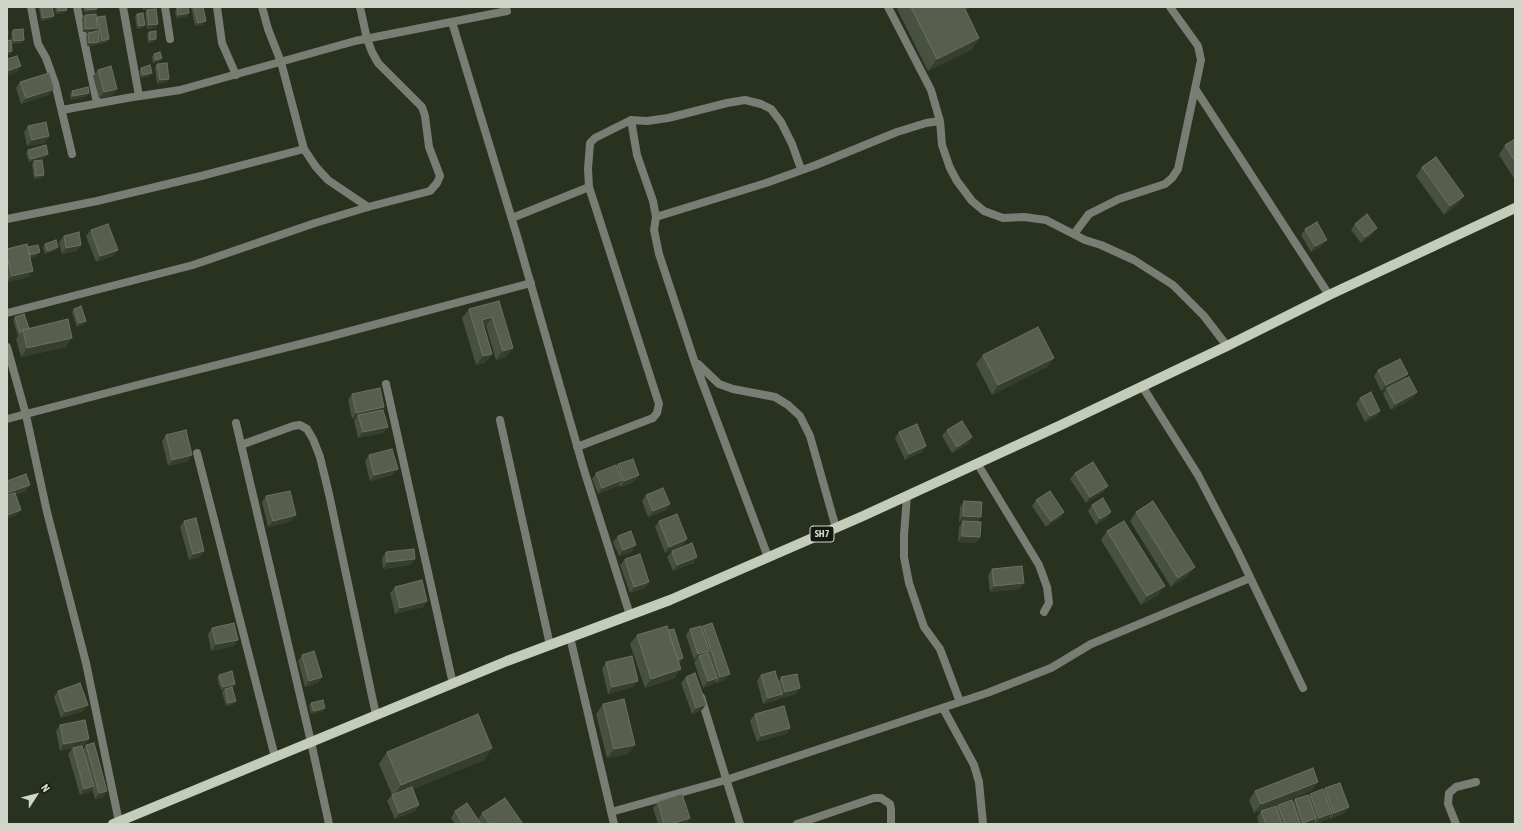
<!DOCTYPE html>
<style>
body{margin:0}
#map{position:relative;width:1522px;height:831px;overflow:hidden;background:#29311f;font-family:"Asap Condensed",sans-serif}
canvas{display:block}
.frame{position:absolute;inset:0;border:8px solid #d1d6cb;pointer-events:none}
.north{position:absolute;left:16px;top:775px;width:40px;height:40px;-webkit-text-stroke:3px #141810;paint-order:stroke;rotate:54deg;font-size:11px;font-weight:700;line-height:16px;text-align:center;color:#d1d6cb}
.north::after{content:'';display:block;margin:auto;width:14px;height:18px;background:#d1d6cb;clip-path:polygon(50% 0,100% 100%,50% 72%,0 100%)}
</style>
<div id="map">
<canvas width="1522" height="831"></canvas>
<div class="frame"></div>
<div class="north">N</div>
</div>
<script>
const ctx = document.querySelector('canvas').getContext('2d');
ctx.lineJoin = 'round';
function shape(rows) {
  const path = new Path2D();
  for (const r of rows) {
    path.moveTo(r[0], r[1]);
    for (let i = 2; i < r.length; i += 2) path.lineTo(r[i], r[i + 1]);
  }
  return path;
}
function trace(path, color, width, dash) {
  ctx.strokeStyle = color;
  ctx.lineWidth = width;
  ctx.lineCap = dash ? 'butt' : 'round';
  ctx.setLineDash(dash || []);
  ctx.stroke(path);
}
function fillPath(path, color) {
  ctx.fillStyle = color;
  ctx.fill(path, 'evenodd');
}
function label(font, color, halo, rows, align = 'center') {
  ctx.font = font + ' "Asap Condensed",sans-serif';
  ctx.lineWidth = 3;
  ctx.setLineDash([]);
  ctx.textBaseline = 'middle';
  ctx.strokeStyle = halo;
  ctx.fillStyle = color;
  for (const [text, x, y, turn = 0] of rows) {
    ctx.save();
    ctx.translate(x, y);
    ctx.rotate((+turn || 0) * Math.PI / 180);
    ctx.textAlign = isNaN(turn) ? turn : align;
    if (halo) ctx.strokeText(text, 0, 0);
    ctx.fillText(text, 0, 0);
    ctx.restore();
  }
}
trace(shape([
 [31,7,38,44,46,58,55,83,72,154],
 [77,7,97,103],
 [123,7,139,96],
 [165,7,170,39],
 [217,7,222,43,236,75],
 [262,7,268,29,281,62,304,149,316,167,328,180,368,207],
 [888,7,931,90,940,121,942,145,950,168,957,181,972,201,984,211,1003,218,1024,217,1046,220,1085,240,1101,245,1134,260,1173,285,1204,316,1227,346],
 [452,22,517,236,584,470,630,615],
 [1196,90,1329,295],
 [62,110,127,98,180,90,355,41,507,11],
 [631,120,647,121,668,118,727,103,745,100,761,104,771,109,781,122,792,144,801,169],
 [656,217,766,183,816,165,897,132,926,123,940,121],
 [512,218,589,187],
 [7,219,97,201,201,176,304,149],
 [1074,234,1089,214,1119,199,1165,184,1172,178,1178,169,1201,60,1198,46,1170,7],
 [7,313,193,265,315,223,368,207,430,191,437,183,440,176,429,147,425,116,422,107,378,63,372,52,367,39,360,7],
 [7,347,26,415,47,512,86,663,119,822],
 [698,364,719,384,733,389,775,397,788,405,800,416,810,436,836,528],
 [386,384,453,684],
 [1142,386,1198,475,1237,550,1303,688],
 [7,419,141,384,328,337,531,283],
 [500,420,550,645],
 [236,423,311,742,329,824],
 [241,445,293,426,300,425,307,429,313,439,320,457,329,494,376,715],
 [577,447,653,418,657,413,659,404,589,187,588,169,590,143,595,138,631,120,637,155,653,201,656,217,654,230,659,254,695,363,768,557],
 [197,453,275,757],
 [977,463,1039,565,1047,587,1049,603,1044,612],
 [907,496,904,535,904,557,909,583,924,627,940,649,960,702],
 [570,637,614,824],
 [701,697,740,824],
 [943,708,974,765,979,782,983,824],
 [611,812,726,780,987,693,1051,668,1091,644,1250,578],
 [797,824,874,798,881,798,890,804,891,809,891,824],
 [1456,824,1448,804,1449,793,1456,787,1476,782]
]), '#797d74', 8);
trace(shape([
 [113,824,507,661,670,600,863,516,1061,425,1227,346,1329,295,1515,208]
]), '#c4cdba', 10);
fillPath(shape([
 [39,7,52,7,54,16,52,19,41,21,39,8],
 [55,7,66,7,67,10,65,13,56,14],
 [83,7,97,7,95,12,84,13],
 [143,7,158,7,157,8,151,9,156,28,147,29,145,13,147,10,143,10],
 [191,7,203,7,204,24,195,26],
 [896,7,971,7,965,10,979,38,971,50,928,71],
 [177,8,187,17,176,18,175,12],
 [137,14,145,25,142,28,137,29,135,17],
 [85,15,97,18,97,17,107,42,100,44,98,37,99,42,97,45,87,46,86,36,88,33,97,32,97,29,95,31,83,32,82,18],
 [13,30,24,40,22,43,12,44,11,33],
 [149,32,154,42,148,43,147,35],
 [154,54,162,58,160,61,153,63,152,57],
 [157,64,169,79,167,82,157,84,155,67],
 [141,68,150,76,141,78,139,71],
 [98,70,113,95,99,98,93,76],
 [20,82,54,89,49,95,21,104,16,88],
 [72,91,89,93,87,96,71,100,70,94],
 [28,126,49,136,45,143,27,146,24,132],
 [1515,139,1515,180,1499,155,1505,145],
 [28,150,46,157,29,162,26,153],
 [34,161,44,175,42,178,34,179,32,164],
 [1422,167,1464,196,1457,205,1444,215,1416,176],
 [1355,224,1373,234,1361,243,1351,230],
 [1305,229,1322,246,1311,252,1301,235],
 [91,230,118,250,113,256,96,262,86,236],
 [64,236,81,245,77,251,62,254,59,242],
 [45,244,56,250,45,254,43,247],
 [28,247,40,252,38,255,30,258,29,277,7,282,7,249],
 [499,301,507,357,496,360,486,326,484,326,492,354,485,363,476,365,462,318,469,309],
 [74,309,84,324,77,327,72,312],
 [15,317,29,328,66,347,21,357,16,339,18,336,13,320],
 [983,355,1054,358,1047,367,992,395,976,364],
 [1378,370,1408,374,1404,379,1417,392,1413,398,1391,410,1383,394,1386,389,1381,391,1374,376],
 [352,394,382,410,388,427,383,433,358,438,354,421,356,418,352,419,348,400],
 [1360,398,1376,417,1365,422,1356,404],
 [947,430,972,437,968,444,952,453,942,436],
 [899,432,926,446,922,452,905,460,895,438],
 [166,435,188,461,168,466,162,441],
 [369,455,393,475,370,481,365,461],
 [618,464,639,475,634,482,620,487,619,485,618,486,598,494,592,479,596,473,617,466],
 [1075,473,1108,486,1103,492,1086,503,1070,479],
 [646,495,670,504,666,510,648,517,642,501],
 [266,496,292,521,268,527,262,502],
 [1036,500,1064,512,1060,518,1046,527,1032,506],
 [964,501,981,517,977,522,980,537,976,543,958,542,959,527,962,522,959,522,960,507],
 [1092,505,1111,512,1107,518,1096,525,1088,511],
 [1136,512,1188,576,1171,587,1130,521],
 [184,521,204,551,200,557,189,560,180,527],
 [659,521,683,545,665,553,655,527],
 [1107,531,1158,595,1141,605,1101,540],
 [618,536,632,552,619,556,613,542],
 [672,551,697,557,693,563,673,571,667,557],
 [386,552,411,565,383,569,382,558],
 [625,559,645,588,630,593,620,565],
 [992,569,1024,583,1020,589,990,592,988,575],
 [395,587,427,601,423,607,395,614,390,593],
 [703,626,725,680,716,683,715,681,713,684,703,688,694,662,696,660,694,660,686,635,690,629,701,628],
 [212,628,234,646,211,651,208,634],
 [668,630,683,658,679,664,675,678,645,688,630,644,637,635],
 [302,655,322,677,318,683,305,687,298,661],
 [606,662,638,681,633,687,608,694,602,669],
 [219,675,235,684,232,688,236,701,233,705,226,706,222,692,224,690,221,690,217,678],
 [761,675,778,682,781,677,796,694,780,698,780,697,778,700,763,704,757,681],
 [686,677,706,704,702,710,692,714,681,683],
 [58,691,88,705,83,711,61,718,54,697],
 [311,703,325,708,323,711,311,714,309,706],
 [603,704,628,754,607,758,596,714],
 [755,714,790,728,786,734,757,742,750,721],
 [60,725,85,745,82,746,83,750,86,745,107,791,103,797,95,799,92,789,90,792,80,795,68,754,73,748,78,747,60,751,56,731],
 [492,748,484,760,413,789,419,805,415,811,395,819,387,801,392,795,379,764,387,752],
 [1318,782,1311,791,1254,813,1249,800,1255,791],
 [1325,788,1345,813,1330,819,1329,817,1328,819,1315,824,1314,821,1312,824,1259,824,1257,817,1261,811,1276,807,1278,805,1293,803,1295,799,1309,796,1310,794,1324,790],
 [658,802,690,818,686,824,658,824,653,808],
 [455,811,478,820,482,813,523,824,455,824,451,818]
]), '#48503f');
fillPath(shape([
 [146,7,158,7,157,8,143,10],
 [960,7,971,7,954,16],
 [97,9,95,12,84,13,86,10],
 [67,10,65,13,56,14,58,11],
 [189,13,187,17,176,18,178,15],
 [54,16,52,19,41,21,43,18],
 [206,21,204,24,195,26,198,23],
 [158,24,156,28,147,29,149,25],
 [145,25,142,28,137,29,139,26],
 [97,28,95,31,83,32,85,29],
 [979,38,971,50,928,71,937,59],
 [109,39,107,42,100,44,102,41],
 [156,39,154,42,148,43,150,40],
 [24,40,22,43,12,44,14,41],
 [99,42,97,45,87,46,89,43],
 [12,51,10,54,7,55,7,52],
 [162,58,160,61,153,63,156,60],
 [21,66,17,72,7,76,7,71],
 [152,73,150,76,141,78,143,75],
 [169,79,167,82,157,84,160,80],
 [54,89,49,95,21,104,26,98],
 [117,89,113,95,99,98,104,92],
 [89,93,87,96,71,100,73,96],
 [49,136,45,143,27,146,32,140],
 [48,154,46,157,29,162,31,159],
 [44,175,42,178,34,179,36,176],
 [1464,196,1457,205,1444,215,1450,206],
 [1377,228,1373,234,1361,243,1365,237],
 [1327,240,1322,246,1311,252,1315,246],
 [81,245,77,251,62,254,66,248],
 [58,247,56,250,45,254,48,251],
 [118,250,113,256,96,262,100,256],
 [40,252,38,255,26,259,28,256],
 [33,271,29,277,7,282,12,276],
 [492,317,486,326,475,329,482,320],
 [86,321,84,324,77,327,79,323],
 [72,338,66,347,21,357,27,348],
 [513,348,507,357,496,360,503,351],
 [492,354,485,363,476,365,483,356],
 [1054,358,1047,367,992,395,998,385],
 [1408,374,1403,380,1381,391,1386,385],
 [1417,392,1413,398,1391,410,1395,404],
 [384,407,380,413,358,415,356,418,352,419,356,413],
 [1380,411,1376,417,1365,422,1370,416],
 [388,427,383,433,358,438,363,432],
 [972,437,968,444,952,453,957,447],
 [926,446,922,452,905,460,909,454],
 [192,455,188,461,168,466,172,460],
 [398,469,393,475,370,481,374,475],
 [639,475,634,482,620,487,624,481],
 [622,480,618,486,598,494,602,488],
 [30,485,25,492,7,498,7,493],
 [1108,486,1103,492,1086,503,1090,497],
 [670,504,666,510,648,517,653,511],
 [21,510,16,516,7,519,7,515],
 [1064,512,1060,518,1046,527,1051,521],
 [1111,512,1107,518,1096,525,1100,519],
 [296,515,292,521,268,527,273,521],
 [963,516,981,517,977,523,959,522],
 [962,536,980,537,976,543,958,542],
 [687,539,683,545,665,553,669,547],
 [636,545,632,552,619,556,623,550],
 [204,551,200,557,189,560,193,554],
 [697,557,693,563,673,571,677,565],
 [415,559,411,565,383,569,387,562],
 [1195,567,1188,576,1171,587,1178,578],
 [649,582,645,588,630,593,634,587],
 [1024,583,1020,589,990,592,994,586],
 [1165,586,1158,595,1141,605,1147,596],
 [427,601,423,607,395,614,400,608],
 [238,640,234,646,211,651,216,644],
 [709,651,705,657,699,656,696,660,694,660,698,654],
 [683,658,679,664,677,660],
 [681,669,675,678,645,688,651,679],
 [730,674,725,680,716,683,720,677],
 [322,677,318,683,305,687,309,681],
 [717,678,713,684,703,688,708,681],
 [638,681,633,687,608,694,612,687],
 [235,684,233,687,221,690,223,687],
 [800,688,796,694,780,698,785,692],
 [782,694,778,700,763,704,768,698],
 [236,701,233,705,226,706,228,703],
 [706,704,702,710,692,714,696,708],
 [88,705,83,711,61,718,65,712],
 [325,708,323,711,311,714,314,711],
 [790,728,786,734,757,742,761,736],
 [89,739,85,745,60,751,64,744],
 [635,745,628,754,607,758,614,749],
 [492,748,484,760,393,797,401,785],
 [1318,782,1311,791,1254,813,1261,804],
 [94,786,90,792,80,795,84,789],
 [107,791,103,797,95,799,99,793],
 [419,805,415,811,395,819,399,813],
 [1349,807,1345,813,1330,819,1334,813],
 [1332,813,1328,819,1315,824,1319,818],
 [690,818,686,824,671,824],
 [1316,818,1312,824,1302,824,1303,823]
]), '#363e2c');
const building = shape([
 [41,7,52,7,54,16,43,18,41,7],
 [58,7,66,7,67,10,58,11,58,7],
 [86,7,97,7,97,9,86,10,86,7],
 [188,7,189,13,178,15,177,8,188,7],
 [194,7,203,7,206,21,198,23,194,7],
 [911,7,964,7,979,38,937,59,911,7],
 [156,9,158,24,149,25,147,10,156,9],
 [143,13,145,25,139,26,137,14,143,13],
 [96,14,97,28,85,29,85,15,96,14],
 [105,16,109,39,102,41,97,17,105,16],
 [7,24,8,34,7,34,7,24],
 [23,29,24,40,14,41,13,30,23,29],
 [98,31,99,42,89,43,88,33,98,31],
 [156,31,156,39,150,40,149,32,156,31],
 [11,40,12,51,7,52,7,41,11,40],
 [160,52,162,58,156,60,154,54,160,52],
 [17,56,21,66,7,71,7,59,17,56],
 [167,63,169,79,160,80,157,64,167,63],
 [150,65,152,73,143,75,141,68,150,65],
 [111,66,117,89,104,92,98,70,111,66],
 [49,73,54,89,26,98,20,82,49,73],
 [88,87,89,93,73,96,72,91,88,87],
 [46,122,49,136,32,140,28,126,46,122],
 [1515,139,1515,161,1505,145,1515,139],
 [46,145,48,154,31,159,28,150,46,145],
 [1436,157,1464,196,1450,206,1422,167,1436,157],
 [42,160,44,175,36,176,34,161,42,160],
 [1367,214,1377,228,1365,237,1355,224,1367,214],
 [1317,222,1327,240,1315,246,1305,229,1317,222],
 [108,224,118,250,100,256,91,230,108,224],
 [79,232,81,245,66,248,64,236,79,232],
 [56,240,58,247,48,251,45,244,56,240],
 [27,244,33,271,12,276,7,256,7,249,27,244],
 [38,245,40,252,30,255,28,247,38,245],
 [499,301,513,348,503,351,492,317,482,320,492,354,483,356,469,309,499,301],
 [81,306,86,321,79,323,74,309,81,306],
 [24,314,29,328,23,330,20,333,15,317,24,314],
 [68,319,72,338,27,348,23,330,68,319],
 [1038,327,1054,358,998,385,983,355,1038,327],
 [1400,359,1408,374,1386,385,1378,370,1400,359],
 [1409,377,1417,392,1395,404,1387,388,1409,377],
 [380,388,384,407,356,413,352,394,380,388],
 [1371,392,1380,411,1370,416,1360,398,1371,392],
 [383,410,388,427,363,432,358,415,383,410],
 [962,421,972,437,957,447,947,430,962,421],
 [917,424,926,446,909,454,899,432,917,424],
 [186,430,192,455,172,460,166,435,186,430],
 [392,449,398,469,374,475,369,455,392,449],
 [633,459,639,475,624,481,618,464,633,459],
 [1093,462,1108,486,1090,497,1075,473,1093,462],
 [616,465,622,480,602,488,596,473,616,465],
 [26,474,30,485,7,493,7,481,26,474],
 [663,488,670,504,653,511,646,495,663,488],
 [290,491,296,515,273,521,266,496,290,491],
 [1050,491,1064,512,1051,521,1036,500,1050,491],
 [15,493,21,510,7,515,7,495,15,493],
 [1103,498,1111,512,1100,519,1092,505,1103,498],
 [964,501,982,502,981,517,963,516,964,501],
 [1153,501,1195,567,1178,578,1136,512,1153,501],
 [677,514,687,539,669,547,659,521,677,514],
 [196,518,204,551,193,554,184,521,196,518],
 [963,521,981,522,980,537,962,536,963,521],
 [1124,521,1165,586,1147,596,1107,531,1124,521],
 [631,531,636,545,623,550,618,536,631,531],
 [692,543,697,557,677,565,672,551,692,543],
 [414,549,415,559,387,562,386,552,414,549],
 [640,554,649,582,634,587,625,559,640,554],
 [1022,566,1024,583,994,586,992,569,1022,566],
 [422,580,427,601,400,608,395,587,422,580],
 [234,623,238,640,216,644,212,628,234,623],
 [712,623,730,674,720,677,703,626,712,623],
 [667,626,681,669,651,679,637,635,667,626],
 [701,626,709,651,698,654,690,629,701,626],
 [674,629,683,658,678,660,668,630,674,629],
 [314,651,322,677,309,681,302,655,314,651],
 [708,653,717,678,708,681,699,656,708,653],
 [632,656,638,681,612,687,606,662,632,656],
 [232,671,235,684,223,687,219,675,232,671],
 [775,671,782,694,768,698,761,675,775,671],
 [695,673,706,704,696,708,686,677,695,673],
 [797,674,800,688,785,692,781,677,797,674],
 [80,683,88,705,65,712,58,691,80,683],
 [232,687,236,701,228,703,225,689,232,687],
 [624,699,635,745,614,749,603,704,624,699],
 [323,700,325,708,314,711,311,703,323,700],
 [784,706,790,728,761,736,755,714,784,706],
 [478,714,492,748,401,785,387,752,478,714],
 [85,720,89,739,64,744,60,725,85,720],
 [94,743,107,791,99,793,86,745,94,743],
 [82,746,94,786,84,789,73,748,82,746],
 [1313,768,1318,782,1261,804,1255,791,1313,768],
 [1340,783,1349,807,1334,813,1325,788,1340,783],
 [412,787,419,805,399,813,392,795,412,787],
 [1323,789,1332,813,1319,818,1310,794,1323,789],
 [682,794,690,818,671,824,664,824,658,802,682,794],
 [1308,795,1316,818,1303,823,1295,799,1308,795],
 [505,798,523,824,490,824,482,813,505,798],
 [1292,800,1300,824,1285,824,1278,805,1292,800],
 [467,803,481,824,463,824,455,811,467,803],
 [1276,806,1282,824,1266,824,1261,811,1276,806]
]);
fillPath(building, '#575e4e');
trace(building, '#6a7161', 1);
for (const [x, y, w] of [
 [822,534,24]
]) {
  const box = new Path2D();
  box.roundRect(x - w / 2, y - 8, w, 16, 3);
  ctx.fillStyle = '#141810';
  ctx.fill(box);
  trace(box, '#d1d6cb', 1);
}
label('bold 10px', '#d1d6cb', null, [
 ["SH7",822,534]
]);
</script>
